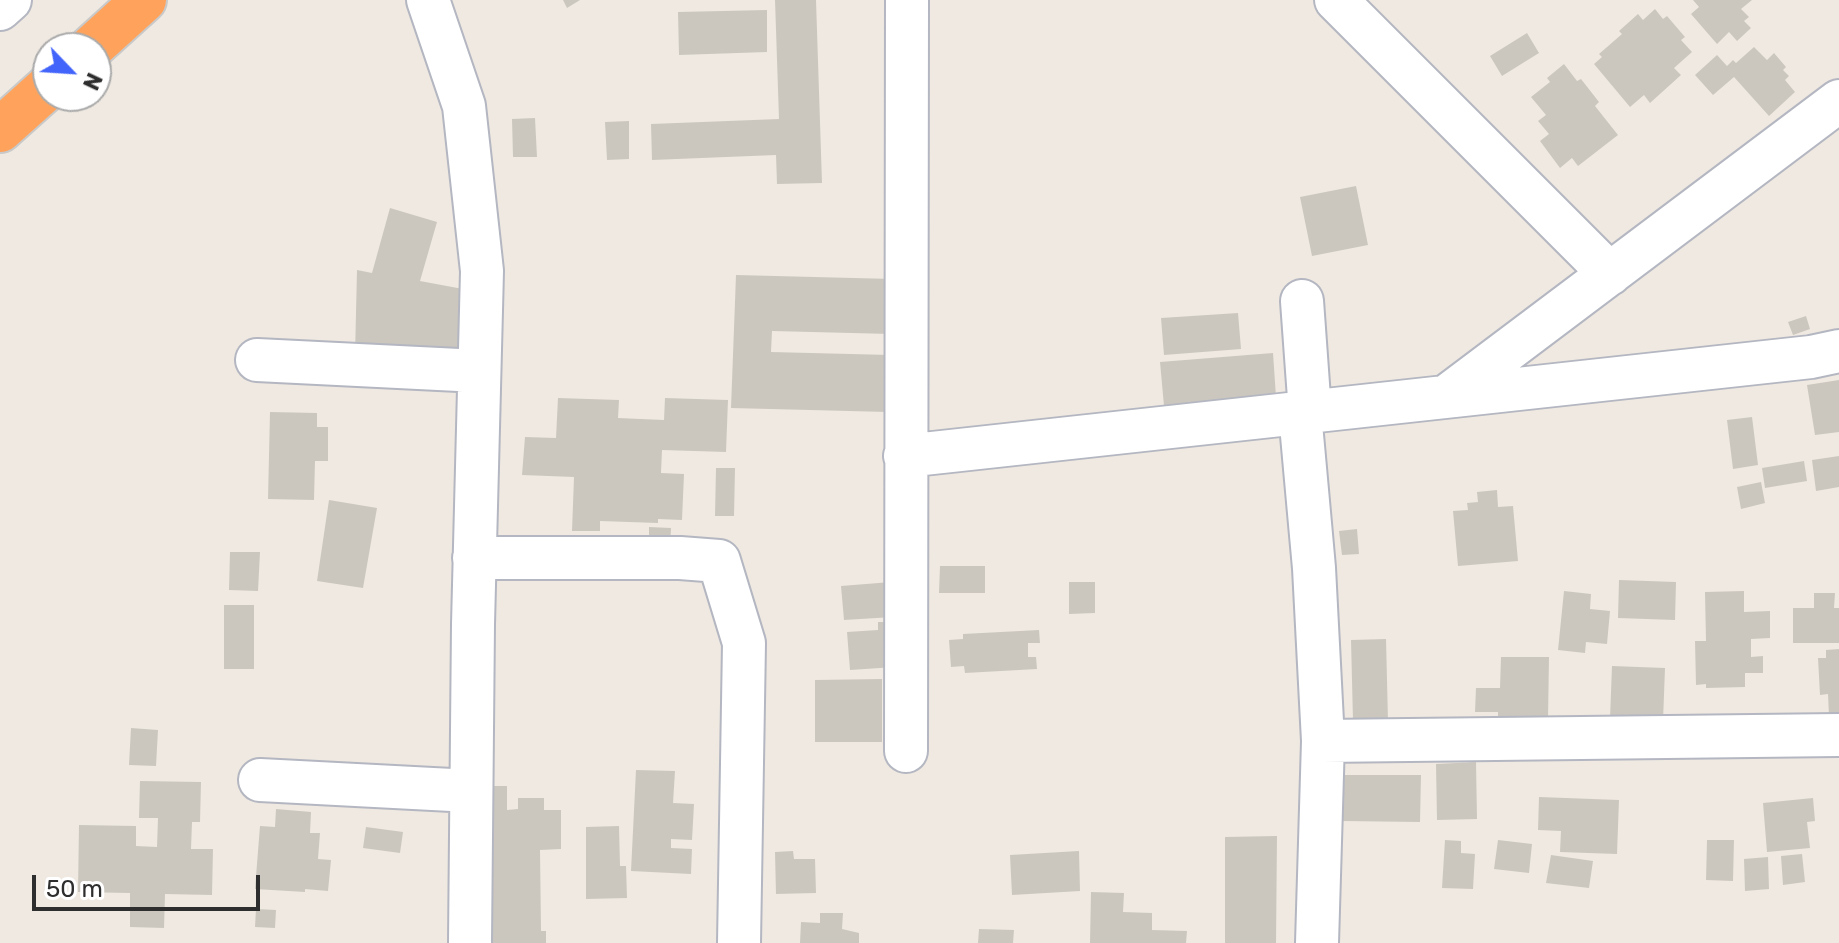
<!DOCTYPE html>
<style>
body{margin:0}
#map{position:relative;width:1839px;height:943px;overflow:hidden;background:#efe9e1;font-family:Rubik,sans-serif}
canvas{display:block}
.north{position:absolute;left:32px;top:32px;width:80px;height:80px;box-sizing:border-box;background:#fff;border:2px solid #ababab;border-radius:50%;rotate:115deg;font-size:22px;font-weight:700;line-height:32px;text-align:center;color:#2e2e2e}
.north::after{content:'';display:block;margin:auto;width:28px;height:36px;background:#4264fb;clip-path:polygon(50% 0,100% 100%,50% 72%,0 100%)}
.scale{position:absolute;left:32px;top:875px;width:228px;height:36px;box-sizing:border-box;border:4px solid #2e2e2e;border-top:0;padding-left:10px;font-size:24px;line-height:28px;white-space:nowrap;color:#2e2e2e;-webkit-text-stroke:6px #fff;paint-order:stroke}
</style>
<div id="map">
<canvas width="1839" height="943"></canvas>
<div class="north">N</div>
<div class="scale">50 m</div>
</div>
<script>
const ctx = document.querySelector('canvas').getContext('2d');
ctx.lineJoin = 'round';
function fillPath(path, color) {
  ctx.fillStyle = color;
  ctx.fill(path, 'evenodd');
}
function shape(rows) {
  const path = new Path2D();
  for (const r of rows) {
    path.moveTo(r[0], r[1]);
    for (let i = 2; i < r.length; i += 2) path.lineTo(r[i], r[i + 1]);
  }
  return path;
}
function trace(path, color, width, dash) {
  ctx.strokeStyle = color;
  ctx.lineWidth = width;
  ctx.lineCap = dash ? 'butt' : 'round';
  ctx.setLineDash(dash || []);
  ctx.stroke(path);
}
fillPath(shape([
 [563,0,580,0,567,8],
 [775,0,816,0,822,183,777,184,776,155,652,160,651,124,779,119],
 [1693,0,1752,0,1741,9,1749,17,1744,21,1751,28,1737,41,1729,32,1717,44,1691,14,1699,7],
 [1655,9,1663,19,1667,16,1685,37,1681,40,1692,52,1674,68,1681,75,1650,103,1644,95,1630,107,1594,64,1602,57,1599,54,1622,34,1619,31,1638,14,1643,20],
 [767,10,767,52,679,55,678,12],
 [1527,33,1539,53,1502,76,1490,56],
 [1754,47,1767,60,1774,53,1786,67,1783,70,1789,76,1785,80,1795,92,1769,116,1734,77,1713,95,1695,75,1717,55,1727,66,1733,60,1736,63],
 [1564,64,1577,81,1581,79,1599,102,1595,106,1618,135,1578,166,1572,158,1560,168,1540,141,1549,134,1538,121,1546,115,1531,97,1550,82,1547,78],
 [535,118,537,157,513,157,512,119],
 [629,121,629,159,607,160,605,122],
 [1356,186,1368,245,1312,256,1300,197],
 [390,208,437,222,420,281,463,289,462,357,355,356,357,270,372,273],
 [736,275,893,279,891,334,772,331,771,352,890,355,888,412,731,408],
 [1238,313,1241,349,1164,355,1161,318],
 [1806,316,1810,329,1793,335,1788,322],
 [1273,353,1276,397,1164,406,1160,362],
 [1839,380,1839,432,1815,435,1807,385],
 [558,398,619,400,618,418,664,420,665,398,728,400,726,452,662,450,661,473,684,474,682,520,658,519,658,523,600,521,600,531,572,531,574,477,522,475,525,437,556,438],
 [270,412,317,413,317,427,328,427,328,461,315,461,314,500,268,499],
 [1752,417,1758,465,1733,469,1727,420],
 [1839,456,1839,487,1816,491,1812,460],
 [1804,461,1807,481,1765,488,1762,468],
 [716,468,735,468,734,516,715,516],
 [1761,482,1765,503,1741,509,1737,487],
 [1497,490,1498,507,1513,506,1518,561,1458,566,1453,511,1468,510,1467,503,1478,502,1477,492],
 [329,500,377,508,363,588,317,581],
 [649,527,671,528,670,547,649,546],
 [1357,529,1359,554,1342,555,1339,531],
 [230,552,260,552,258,591,229,590],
 [940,566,985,566,985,593,939,593],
 [1619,580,1676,582,1675,620,1618,618],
 [891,582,893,617,844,620,841,586],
 [1069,582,1095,582,1095,613,1069,614],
 [1564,591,1591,594,1590,609,1610,611,1607,644,1586,642,1585,653,1558,650],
 [1744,591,1744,612,1770,611,1770,638,1751,639,1751,657,1763,656,1763,673,1745,673,1745,687,1706,688,1706,684,1696,685,1695,641,1706,641,1705,592],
 [1814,593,1835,593,1834,608,1839,608,1839,643,1793,643,1793,608,1814,608],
 [224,605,254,605,254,669,224,669],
 [878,622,893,622,895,667,850,670,847,632,878,630],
 [1039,630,1040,643,1028,643,1028,657,1036,657,1037,669,965,673,964,666,951,667,949,640,963,639,963,634],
 [1386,639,1388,721,1353,721,1351,640],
 [1839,649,1839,715,1829,716,1828,694,1820,695,1818,658,1826,658,1826,650],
 [1501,657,1549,657,1548,719,1498,718,1498,712,1475,712,1476,688,1500,688],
 [1612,666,1665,668,1663,721,1610,719],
 [882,679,882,742,815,742,815,680],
 [131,728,158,730,156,766,129,765],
 [1476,762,1477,819,1437,820,1436,764],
 [636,770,675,771,673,803,694,804,692,840,671,839,671,848,692,849,691,874,631,871],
 [1343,775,1421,775,1420,822,1342,821],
 [140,781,201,782,200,822,192,822,191,849,213,849,212,895,165,894,164,928,130,927,130,893,78,892,79,825,136,826,136,846,157,847,158,818,139,818],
 [491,786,507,786,507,810,518,809,518,798,544,798,544,810,561,810,561,849,540,850,541,931,546,931,546,943,485,943,484,885,492,885],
 [1539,797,1619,800,1617,854,1560,852,1561,831,1538,830],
 [1813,798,1815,821,1807,822,1810,848,1767,852,1763,803],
 [276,809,311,812,310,833,320,833,318,859,331,860,328,891,305,889,305,892,255,889,260,826,275,827],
 [619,826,620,866,626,866,627,898,586,899,586,827],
 [366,827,403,832,400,853,363,848],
 [1277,836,1276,943,1225,943,1225,837],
 [1445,840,1461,841,1461,853,1475,854,1473,889,1442,888],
 [1498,840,1532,844,1529,873,1494,869],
 [1707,840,1734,840,1733,881,1706,880],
 [793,851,794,859,815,859,816,893,776,894,775,852],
 [1079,851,1080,891,1012,895,1010,855],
 [1802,854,1805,882,1783,885,1781,856],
 [1551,855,1593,861,1589,888,1546,883],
 [1768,857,1769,889,1745,891,1744,859],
 [1091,892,1124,893,1123,912,1152,913,1152,930,1187,931,1186,943,1090,943],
 [256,909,276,910,275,928,255,927],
 [820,913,843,913,842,929,859,933,859,943,800,943,801,922,820,923],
 [979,929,1014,930,1013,943,978,943]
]), '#cbc7bf');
const minor = shape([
 [428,0,464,106,482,271,473,624,470,943],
 [1336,0,1610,274],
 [0,9,10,0],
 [1302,301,1310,412],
 [257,360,479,371],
 [1447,396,1839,101],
 [1300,413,1314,568,1323,741,1317,943],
 [905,456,1811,357,1839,351],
 [474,558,680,558,719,561,744,643,739,943],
 [1323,741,1839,735],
 [906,751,907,0],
 [260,780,471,791]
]);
const highway = shape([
 [91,48,144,0],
 [0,130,48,87]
]);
trace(minor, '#b4b7c1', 46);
trace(highway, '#c9c9c9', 48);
trace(minor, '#fff', 42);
trace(highway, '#ffa35c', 44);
</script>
